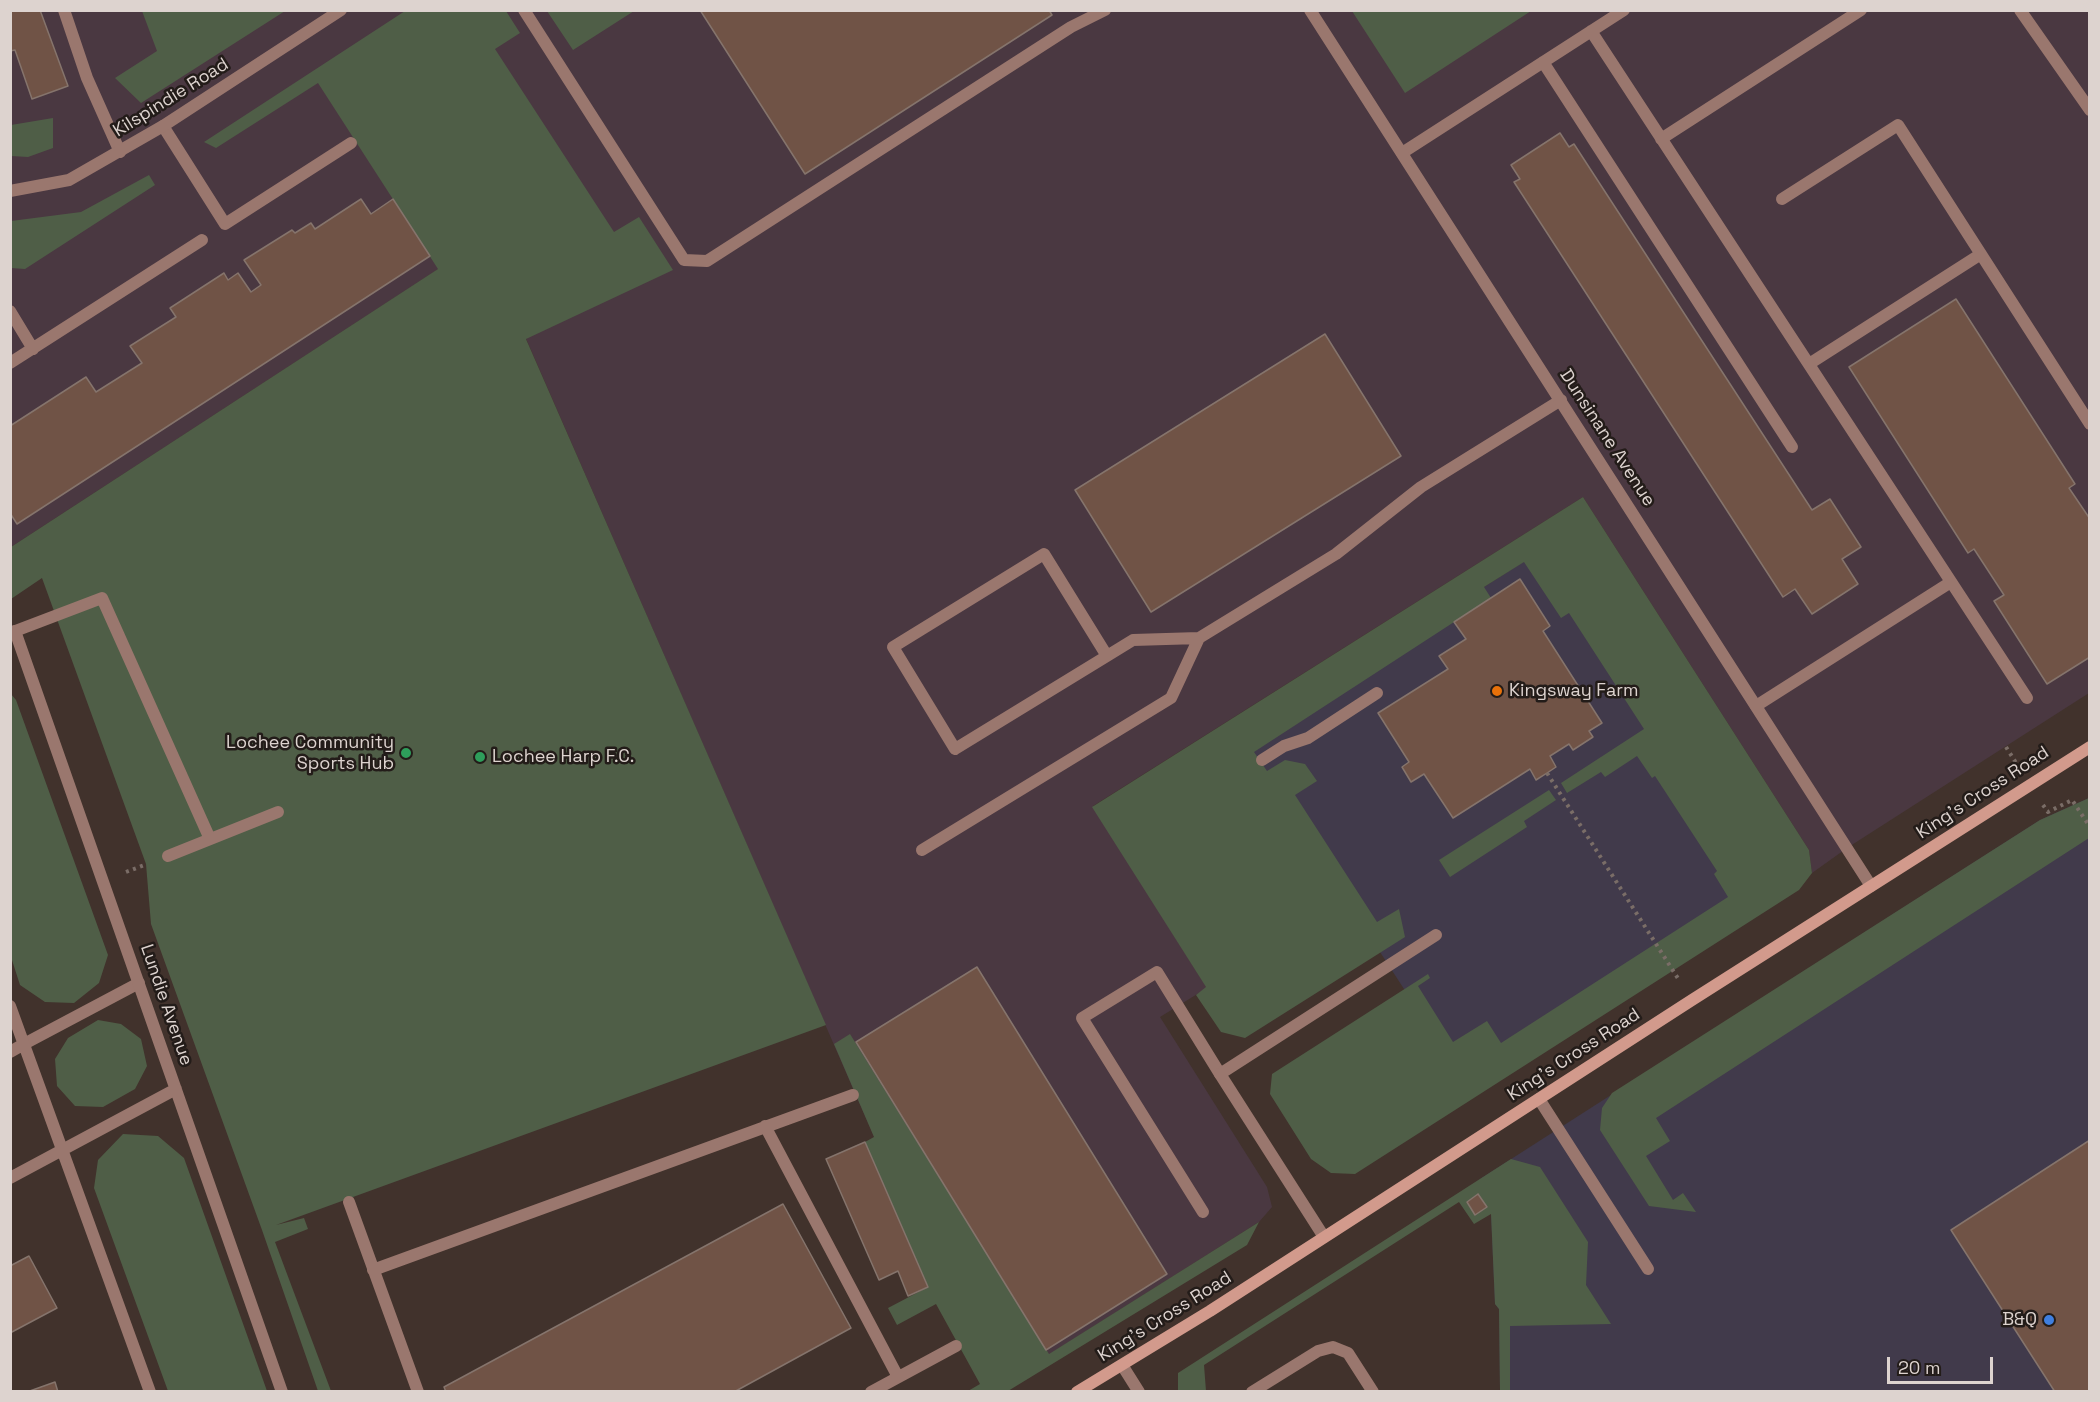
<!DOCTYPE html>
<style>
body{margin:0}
#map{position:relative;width:2100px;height:1402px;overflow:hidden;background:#41322c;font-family:"Space Grotesk",sans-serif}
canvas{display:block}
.frame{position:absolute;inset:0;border:12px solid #ddd3cf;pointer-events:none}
.scale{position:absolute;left:1887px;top:1357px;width:106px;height:27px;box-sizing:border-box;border:3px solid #ddd3cf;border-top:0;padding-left:8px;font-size:18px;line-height:21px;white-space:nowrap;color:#ddd3cf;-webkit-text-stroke:4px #231c19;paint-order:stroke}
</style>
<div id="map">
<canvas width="2100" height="1402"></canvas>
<div class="frame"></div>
<div class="scale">20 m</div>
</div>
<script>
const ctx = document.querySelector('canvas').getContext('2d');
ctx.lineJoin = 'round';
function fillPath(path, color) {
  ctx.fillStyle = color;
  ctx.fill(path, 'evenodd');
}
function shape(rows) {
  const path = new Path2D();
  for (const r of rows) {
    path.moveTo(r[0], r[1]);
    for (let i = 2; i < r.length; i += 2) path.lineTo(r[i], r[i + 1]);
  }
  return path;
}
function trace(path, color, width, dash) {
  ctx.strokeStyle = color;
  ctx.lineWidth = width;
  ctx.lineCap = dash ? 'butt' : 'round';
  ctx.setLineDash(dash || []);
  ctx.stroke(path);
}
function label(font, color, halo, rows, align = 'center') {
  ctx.font = font + ' "Space Grotesk",sans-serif';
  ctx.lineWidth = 5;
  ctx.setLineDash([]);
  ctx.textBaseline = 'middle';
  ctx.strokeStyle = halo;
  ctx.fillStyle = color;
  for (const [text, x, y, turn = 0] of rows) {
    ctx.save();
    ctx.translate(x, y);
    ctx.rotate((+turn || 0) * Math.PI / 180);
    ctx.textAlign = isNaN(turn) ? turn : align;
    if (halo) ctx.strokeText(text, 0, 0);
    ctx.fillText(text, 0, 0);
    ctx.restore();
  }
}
fillPath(shape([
 [1556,541,1749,894,1467,1086,1243,741],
 [2089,798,2089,1391,1500,1391,1499,1309,1495,1304,1491,1213,1480,1179,2040,820]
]), '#413a4b');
fillPath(shape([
 [11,11,2089,11,2089,693,1847,848,1812,873,1809,850,1583,497,1093,806,1207,988,1160,1017,1267,1187,1272,1207,1259,1222,991,1391,985,1391,483,240,11,547]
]), '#4a3841');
fillPath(shape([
 [142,11,142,10,285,11,141,103,115,78,157,51],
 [405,11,506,11,520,33,495,49,614,232,639,217,673,270,526,339,826,1025,276,1225,304,1218,308,1229,275,1242,331,1391,318,1391,262,1230,151,924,146,864,42,578,11,599,11,547,438,269,318,83,216,148,204,142],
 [547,11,634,11,573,50],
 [1352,11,1531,11,1405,93],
 [53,118,53,148,28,157,11,156,11,125],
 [149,175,155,185,25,269,11,268,11,221,81,212],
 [1583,497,1809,850,1812,873,1799,890,1355,1174,1331,1173,1311,1159,1270,1094,1272,1074,1428,974,1430,978,1418,986,1453,1042,1487,1021,1501,1043,1728,897,1714,874,1717,871,1655,776,1652,778,1637,756,1605,777,1601,772,1567,793,1561,783,1644,729,1569,613,1561,618,1524,562,1484,587,1491,598,1254,752,1267,771,1285,760,1305,764,1317,781,1295,795,1377,922,1399,909,1405,937,1245,1038,1221,1032,1196,995,1206,987,1092,807],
 [11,694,16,700,108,955,99,983,74,1003,45,1002,20,985,11,957],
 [1549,790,1556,800,1524,821,1527,827,1450,877,1439,860],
 [2089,798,2089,838,1656,1118,1670,1141,1646,1156,1673,1200,1683,1193,1696,1212,1649,1206,1600,1130,1602,1108,1612,1093,2040,820],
 [98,1020,121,1024,141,1039,147,1066,135,1089,103,1107,75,1106,57,1086,55,1059,68,1038],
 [850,1034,1049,1354,1259,1222,1247,1245,1008,1391,968,1391,980,1384,936,1304,897,1325,888,1308,928,1287,865,1142,874,1137,834,1044],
 [123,1134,158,1136,184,1158,267,1391,168,1391,94,1188,98,1160],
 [1511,1159,1540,1167,1588,1242,1586,1285,1611,1324,1510,1326,1510,1391,1500,1391,1499,1309,1495,1304,1491,1214,1474,1224,1459,1202,1204,1365,1206,1391,1178,1391,1178,1373]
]), '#4f5e47');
const building = shape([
 [10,10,40,10,68,86,32,99,15,50,10,51,10,10],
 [700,10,1049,10,1052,15,805,174,700,10],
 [1560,133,1569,147,1574,144,1812,510,1830,499,1861,547,1842,559,1858,584,1812,614,1795,589,1783,597,1514,182,1520,179,1511,165,1560,133],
 [361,199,371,214,393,199,430,256,17,524,10,513,10,426,86,377,96,392,142,363,130,346,176,317,170,308,224,273,228,280,238,273,251,292,261,285,244,260,292,230,295,233,311,223,315,229,361,199],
 [1956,299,2075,484,2069,488,2090,519,2090,657,2047,684,1994,601,2004,595,1974,549,1968,553,1849,367,1956,299],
 [1325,334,1401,456,1151,612,1075,490,1325,334],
 [1520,579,1550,626,1543,631,1602,723,1589,731,1593,737,1573,750,1569,744,1550,756,1556,767,1547,773,1536,780,1530,769,1453,818,1424,774,1411,782,1402,767,1409,762,1378,713,1448,669,1439,656,1466,639,1454,622,1520,579],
 [977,967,1167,1274,1046,1350,856,1042,977,967],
 [2090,1140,2090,1392,2055,1392,1951,1230,2090,1140],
 [865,1142,928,1287,908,1296,898,1271,879,1280,826,1159,865,1142],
 [1478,1194,1487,1207,1475,1215,1467,1202,1478,1194],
 [783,1204,851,1328,734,1392,446,1392,444,1387,783,1204],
 [29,1256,57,1308,10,1333,10,1266,29,1256],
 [55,1382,58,1392,27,1392,55,1382]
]);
fillPath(building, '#705346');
trace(building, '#85746c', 1.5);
trace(shape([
 [2006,747,2018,766],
 [1547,773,1679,980],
 [2043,805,2048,812,2072,800,2090,827],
 [126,872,147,864]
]), '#7a6d67', 4, [3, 4.5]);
trace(shape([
 [64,10,87,78,120,152],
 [524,10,684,260,707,261,1071,27,1105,10],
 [2020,10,2090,110],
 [1591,31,2027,698],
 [1543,62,1792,447],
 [163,126,225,224,351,143],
 [1661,139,1861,10],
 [1402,153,1624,10],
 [1782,199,1898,125,2090,424],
 [10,311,33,349],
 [10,363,202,240],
 [1809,364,1981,254],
 [10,633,102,598,210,839],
 [1107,656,1044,554,893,647,955,749,1107,656,1133,640,1199,638,1336,554,1421,487,1561,400],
 [1756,706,1951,582],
 [1262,760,1284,746,1308,738,1377,693],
 [922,850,1171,698,1199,638],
 [168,856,278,812],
 [24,1044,139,983],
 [1539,1099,1648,1269],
 [765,1126,898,1377],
 [349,1202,418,1392],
 [1203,1212,1082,1018,1157,972,1220,1074],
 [373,1270,853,1095],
 [1122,1365,1139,1392],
 [871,1392,956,1346],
 [1252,1392,1318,1351,1333,1347,1348,1353,1373,1392]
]), '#9a776e', 12);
trace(shape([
 [1310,10,1871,886],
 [10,191,69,180,163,126,341,10],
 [15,631,282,1392],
 [10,1006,150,1392],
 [10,1052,24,1044],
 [10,1178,176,1089],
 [1324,1237,1220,1074,1436,935]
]), '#9a776e', 12);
trace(shape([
 [1077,1392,1210,1311,1692,1000,2090,747]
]), '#d29a8c', 12);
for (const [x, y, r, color] of [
 [1497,691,6,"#e8710a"],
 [406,753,6,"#2e9e5b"],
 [480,757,6,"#2e9e5b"],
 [2049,1320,6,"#3f7fe0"]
]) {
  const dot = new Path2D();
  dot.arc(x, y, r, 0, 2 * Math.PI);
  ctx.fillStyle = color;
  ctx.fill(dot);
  trace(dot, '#231c19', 2);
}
label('18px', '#ddd3cf', '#231c19', [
 ["Kilspindie Road",171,98,-32],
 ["Dunsinane Avenue",1607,438,57],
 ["King's Cross Road",1983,793,-33],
 ["Lundie Avenue",166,1005,71],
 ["King's Cross Road",1574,1055,-33],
 ["King's Cross Road",1165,1317,-32]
]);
label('18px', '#ddd3cf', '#231c19', [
 ["Kingsway Farm",1509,691],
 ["Lochee Community",394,743,"right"],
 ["Sports Hub",394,764,"right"],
 ["Lochee Harp F.C.",492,757],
 ["B&Q",2037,1320,"right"]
], 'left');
</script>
